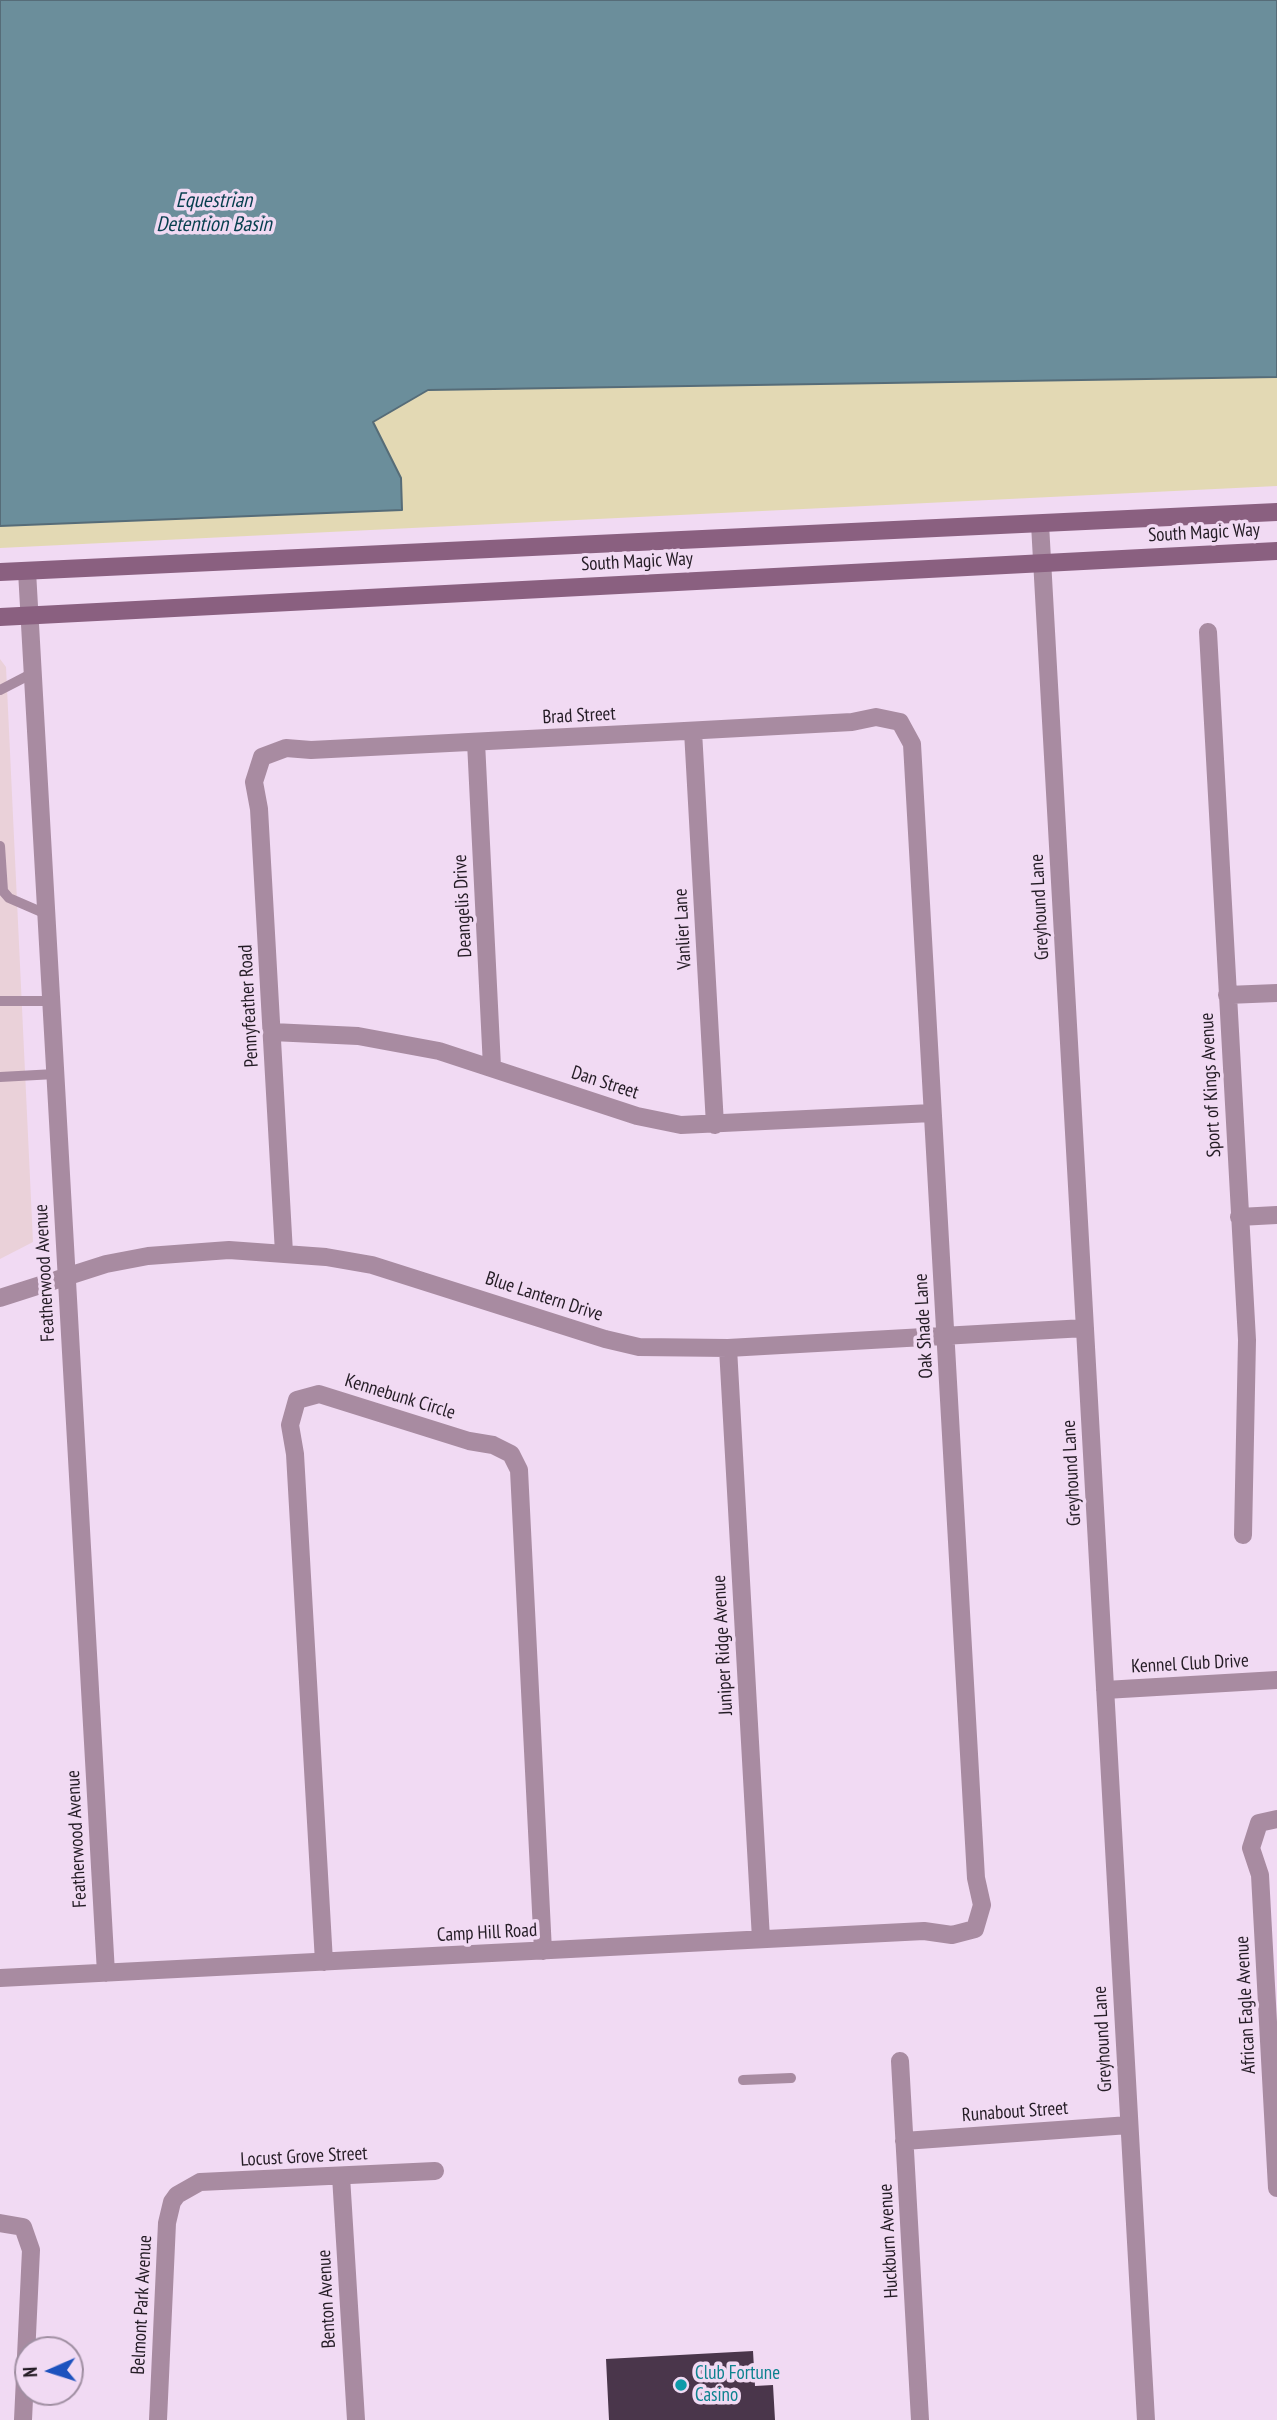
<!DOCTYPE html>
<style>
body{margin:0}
#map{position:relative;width:1277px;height:2420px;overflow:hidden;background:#f1daf3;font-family:"PT Sans Narrow",sans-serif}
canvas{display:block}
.north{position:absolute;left:14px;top:2336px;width:70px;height:70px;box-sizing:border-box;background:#f1daf3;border:2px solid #9f8ea1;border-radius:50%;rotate:267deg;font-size:19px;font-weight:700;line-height:28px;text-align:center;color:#241c25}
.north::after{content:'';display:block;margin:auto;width:24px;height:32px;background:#1d52be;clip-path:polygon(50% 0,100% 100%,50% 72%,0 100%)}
</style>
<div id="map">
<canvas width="1277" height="2420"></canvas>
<div class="north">N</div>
</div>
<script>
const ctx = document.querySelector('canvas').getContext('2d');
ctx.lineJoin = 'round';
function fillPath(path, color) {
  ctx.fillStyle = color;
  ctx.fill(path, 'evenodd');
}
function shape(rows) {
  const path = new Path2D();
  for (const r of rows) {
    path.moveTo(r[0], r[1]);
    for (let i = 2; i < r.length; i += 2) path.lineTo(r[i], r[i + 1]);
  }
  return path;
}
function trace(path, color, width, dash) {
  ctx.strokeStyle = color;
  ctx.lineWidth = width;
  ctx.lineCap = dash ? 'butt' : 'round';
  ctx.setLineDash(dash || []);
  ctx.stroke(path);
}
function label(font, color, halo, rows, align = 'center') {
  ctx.font = font + ' "PT Sans Narrow",sans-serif';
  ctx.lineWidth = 7;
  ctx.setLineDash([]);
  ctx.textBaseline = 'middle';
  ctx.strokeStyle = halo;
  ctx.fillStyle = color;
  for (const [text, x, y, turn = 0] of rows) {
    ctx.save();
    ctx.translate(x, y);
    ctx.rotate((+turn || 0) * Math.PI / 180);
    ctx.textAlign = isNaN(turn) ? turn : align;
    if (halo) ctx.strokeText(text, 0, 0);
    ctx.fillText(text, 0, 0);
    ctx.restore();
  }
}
fillPath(shape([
 [0,659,6,667,33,1242,0,1259]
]), '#ead1d9');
fillPath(shape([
 [1277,377,1277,486,0,548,0,433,373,422,427,390]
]), '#e3d9b4');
const water = shape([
 [0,0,1277,0,1277,377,428,390,373,422,401,478,402,510,0,526,0,0]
]);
fillPath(water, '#6b8e9b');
trace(water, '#566c78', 2);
fillPath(shape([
 [753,2351,755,2386,773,2385,775,2420,609,2420,606,2359]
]), '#4a364b');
trace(shape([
 [0,690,33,673],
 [0,846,3,891,9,898,46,914],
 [0,1001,51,1001],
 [0,1077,55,1074],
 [743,2080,791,2078]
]), '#a88ba1', 10);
trace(shape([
 [1040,524,1146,2420],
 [27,571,106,1973],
 [1208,632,1247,1340,1243,1535],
 [693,731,715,1125],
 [476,742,492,1067],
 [1227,995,1277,993],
 [272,1032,358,1036,439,1051,637,1116,681,1125,932,1113],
 [1239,1217,1277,1215],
 [0,1298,106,1264,148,1256,229,1250,326,1257,372,1265,605,1339,639,1347,728,1348,1085,1328],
 [728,1348,761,1939],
 [1105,1690,1277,1680],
 [1277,1819,1259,1823,1251,1848,1260,1875,1277,2188],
 [324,1962,295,1454,290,1425,297,1400,319,1394,469,1441,493,1445,511,1454,519,1470,543,1951],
 [0,1978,924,1931,952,1935,975,1929,982,1905,976,1878,912,744,900,722,876,717,852,722,666,732,311,750,286,748,262,757,254,782,259,809,284,1253],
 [900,2061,920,2420],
 [904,2141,1129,2125],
 [341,2176,356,2420],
 [0,2223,23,2227,31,2250,23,2420],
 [158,2420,167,2223,172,2202,177,2195,200,2182,435,2171]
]), '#a88ba1', 18);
trace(shape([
 [0,572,1277,512],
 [0,617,1277,551]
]), '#8a6080', 18);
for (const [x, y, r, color] of [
 [681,2385,7,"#0f9aa8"]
]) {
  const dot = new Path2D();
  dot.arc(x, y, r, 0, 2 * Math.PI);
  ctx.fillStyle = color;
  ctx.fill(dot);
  trace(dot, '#f1daf3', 2.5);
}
label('19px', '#241c25', '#f1daf3', [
 ["South Magic Way",1204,533,-3],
 ["South Magic Way",637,562,-3],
 ["Brad Street",579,716,-3],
 ["Deangelis Drive",463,906,-93],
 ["Greyhound Lane",1040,907,-93],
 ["Vanlier Lane",683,929,-93],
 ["Pennyfeather Road",249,1006,-93],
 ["Dan Street",605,1083,18],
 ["Sport of Kings Avenue",1211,1085,-93],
 ["Featherwood Avenue",45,1273,-93],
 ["Blue Lantern Drive",544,1297,18],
 ["Oak Shade Lane",924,1326,-93],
 ["Kennebunk Circle",400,1397,17],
 ["Greyhound Lane",1072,1473,-93],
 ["Juniper Ridge Avenue",723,1645,-93],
 ["Kennel Club Drive",1190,1664,-3],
 ["Featherwood Avenue",77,1839,-93],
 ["Camp Hill Road",487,1933,-3],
 ["African Eagle Avenue",1246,2005,-93],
 ["Greyhound Lane",1103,2039,-93],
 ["Runabout Street",1015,2112,-4],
 ["Locust Grove Street",304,2157,-3],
 ["Huckburn Avenue",889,2241,-93],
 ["Benton Avenue",327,2299,-93],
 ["Belmont Park Avenue",142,2305,-87]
]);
label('19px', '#0d838f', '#f1daf3', [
 ["Club Fortune",695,2374],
 ["Casino",695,2396]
], 'left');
label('italic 21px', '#073f4e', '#f1daf3', [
 ["Equestrian",214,201],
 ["Detention Basin",214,225]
]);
</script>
